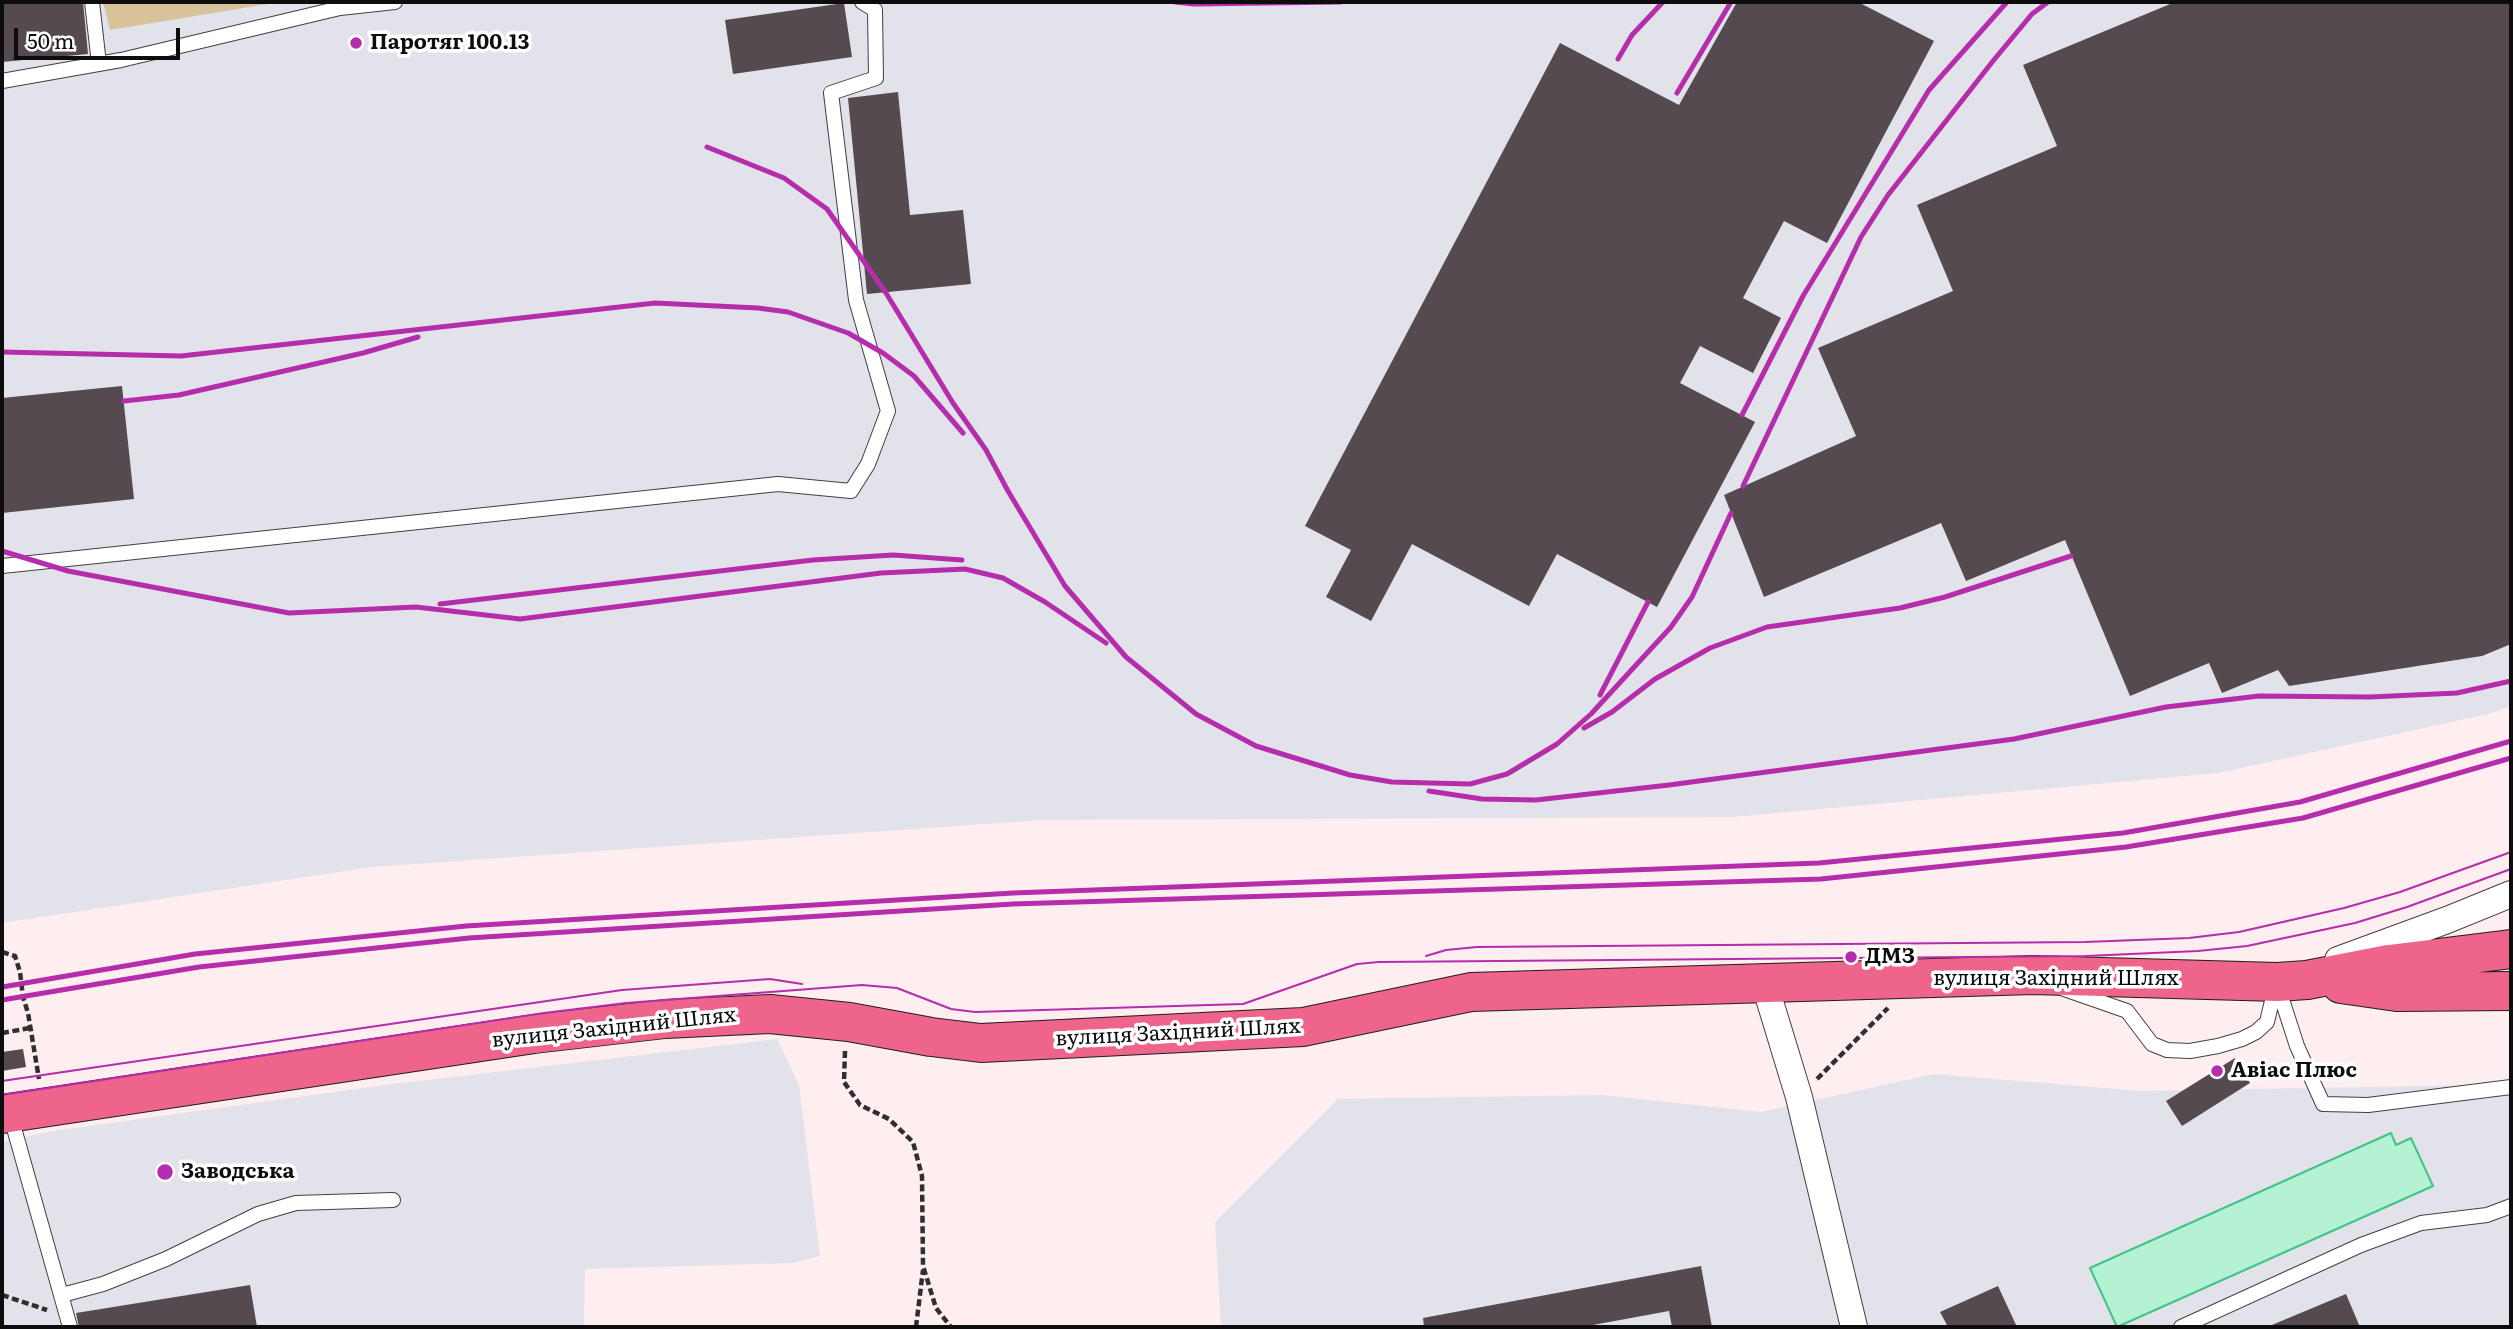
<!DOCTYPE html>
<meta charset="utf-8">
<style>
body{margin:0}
#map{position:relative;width:2513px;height:1329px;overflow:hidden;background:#feeeef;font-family:Literata,serif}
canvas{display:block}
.frame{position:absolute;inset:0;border:4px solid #0d0d0d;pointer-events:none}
.scale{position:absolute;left:14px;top:28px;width:166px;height:32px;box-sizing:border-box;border:4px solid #0d0d0d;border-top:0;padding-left:9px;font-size:21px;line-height:24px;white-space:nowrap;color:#0d0d0d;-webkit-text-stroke:5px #fff;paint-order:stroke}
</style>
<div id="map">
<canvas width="2513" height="1329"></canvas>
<div class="frame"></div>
<div class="scale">50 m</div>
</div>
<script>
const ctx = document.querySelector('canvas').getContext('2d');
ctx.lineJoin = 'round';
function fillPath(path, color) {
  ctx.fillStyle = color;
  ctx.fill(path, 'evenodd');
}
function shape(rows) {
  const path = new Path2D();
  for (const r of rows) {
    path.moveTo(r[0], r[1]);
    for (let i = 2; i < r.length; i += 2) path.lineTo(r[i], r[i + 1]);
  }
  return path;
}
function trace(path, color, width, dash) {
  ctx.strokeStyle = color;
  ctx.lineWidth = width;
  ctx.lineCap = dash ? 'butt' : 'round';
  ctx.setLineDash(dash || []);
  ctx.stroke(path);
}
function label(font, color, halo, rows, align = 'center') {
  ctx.font = font + ' Literata,serif';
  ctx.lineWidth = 7;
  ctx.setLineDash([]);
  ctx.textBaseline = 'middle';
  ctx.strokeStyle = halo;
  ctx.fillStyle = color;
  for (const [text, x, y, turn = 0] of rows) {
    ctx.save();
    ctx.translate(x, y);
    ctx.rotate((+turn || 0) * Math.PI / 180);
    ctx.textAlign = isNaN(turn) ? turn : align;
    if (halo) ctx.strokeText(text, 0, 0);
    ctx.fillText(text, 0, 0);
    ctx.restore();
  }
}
fillPath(shape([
 [2,2,2511,2,2511,706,2488,714,2218,773,1733,817,1042,820,372,867,2,923],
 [777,1039,799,1085,820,1256,793,1263,585,1269,584,1327,2,1327,2,1142,53,1131,385,1085],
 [1934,1074,2141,1091,2479,1085,2511,1079,2511,1327,1221,1327,1215,1222,1338,1099,1602,1095,1761,1112]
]), '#e2e2eb');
fillPath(shape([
 [103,2,280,2,110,30]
]), '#d6c39a');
const water = shape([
 [2391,1133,2396,1145,2411,1138,2433,1186,2117,1327,2090,1268,2391,1133]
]);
fillPath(water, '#b5f2d4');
trace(water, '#40c586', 2);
fillPath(shape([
 [2,2,83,2,88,54,2,62],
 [1737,2,1858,2,1934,41,1827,243,1784,221,1743,298,1781,318,1753,373,1700,346,1680,383,1755,422,1657,607,1557,554,1529,606,1412,544,1371,621,1326,597,1351,550,1305,526,1560,43,1679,105],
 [2175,2,2511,2,2511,644,2482,656,2289,686,2278,670,2222,693,2209,663,2130,696,2065,540,1966,581,1941,523,1764,597,1724,495,1856,436,1818,348,1953,291,1917,205,2057,146,2023,65],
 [844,3,852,57,733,74,725,20],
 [898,92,910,215,963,210,971,284,867,294,848,98],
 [122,386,134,499,2,513,2,398],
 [23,1049,26,1067,2,1071,2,1052],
 [2235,1058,2250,1083,2182,1126,2166,1101],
 [1701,1266,1712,1327,1672,1327,1669,1311,1582,1327,1424,1327,1423,1318],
 [250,1285,257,1327,79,1327,76,1313],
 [1998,1286,2017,1327,1948,1327,1940,1312],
 [2346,1294,2360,1327,2267,1327]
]), '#554a4f');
const service = shape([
 [92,2,99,64],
 [2,81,121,60,340,8,395,2],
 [2,566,778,484,851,491,868,464,888,411,856,300,831,93,876,78,875,10,862,2],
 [2277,984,2297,1046,2323,1104,2368,1105,2511,1087],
 [2061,988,2127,1011,2152,1044,2167,1050,2190,1051,2218,1046,2242,1039,2256,1032,2267,1022,2276,984],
 [10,1114,70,1327],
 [62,1295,103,1284,166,1259,258,1214,296,1203,393,1200],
 [2181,1327,2361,1245,2421,1223,2487,1215,2511,1206]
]);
const minor = shape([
 [2338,960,2447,920,2511,894],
 [1764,982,1799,1097,1854,1327]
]);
const trunk = shape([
 [2341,984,2397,992,2511,991],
 [2,1114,534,1034,665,1019,770,1014,849,1022,931,1037,981,1043,1303,1027,1471,992,2033,975,2277,982,2307,980,2389,964,2511,949]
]);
trace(service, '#404040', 16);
trace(minor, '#404040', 28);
trace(trunk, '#1e1e1e', 40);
trace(shape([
 [2,952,15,956,20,972,23,997,28,1013,39,1079],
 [2,1033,30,1028],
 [845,1051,844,1082,860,1105,889,1119,913,1142,922,1176,923,1266,936,1308,951,1327],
 [1817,1079,1888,1008],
 [2,1295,47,1310],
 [916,1327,923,1270]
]), '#2f2f2f', 4.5, [7, 3.5]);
trace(service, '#fff', 14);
trace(minor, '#fff', 26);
trace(trunk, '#ee648a', 38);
trace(shape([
 [1426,956,1446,950,1477,947,2085,942,2189,938,2239,932,2344,908,2400,892,2511,852],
 [2,1081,622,990,770,979,802,984],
 [2,1095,544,1013,626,1003,862,985,897,988,951,1009,975,1012,1243,1004,1357,964,1379,962,2086,956,2198,951,2247,946,2355,923,2407,907,2511,869]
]), '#b52daa', 2);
trace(shape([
 [1175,2,1194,4,1341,2],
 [1618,59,1632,35,1663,2],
 [1677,93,1731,2],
 [707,147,784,178,827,209,886,293,953,403,986,450,1008,491,1065,586,1126,657,1196,714,1256,746,1350,775,1392,782,1470,784,1507,774,1557,744,1591,714,1671,627,1692,597,1731,513],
 [2,352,181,356,655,303,758,308,788,312,848,333,883,353,914,376,963,433],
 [124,401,179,395,363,353,418,337],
 [1742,415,1803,296,1929,90,2007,2],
 [1743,486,1861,237,1888,195,1993,61,2032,14,2048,2],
 [2,551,68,571,289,613,416,607,520,619,881,573,965,569,1003,578,1045,602,1106,643],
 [440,604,813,560,893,555,962,560],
 [1600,695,1648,602],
 [1584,728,1612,712,1655,679,1710,648,1767,627,1900,608,1945,597,2071,556],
 [1429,791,1482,799,1536,800,1669,785,2014,739,2166,707,2259,696,2370,697,2457,693,2511,681],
 [2,987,195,954,466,926,1013,893,1819,863,2123,833,2300,802,2511,741],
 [2,1000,199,967,469,938,1013,904,1821,879,2126,847,2303,818,2511,758]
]), '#b52daa', 5);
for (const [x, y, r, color] of [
 [356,43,7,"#b52daa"],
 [1851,957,7,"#b52daa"],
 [2217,1071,7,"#b52daa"],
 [165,1172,9,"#b52daa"]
]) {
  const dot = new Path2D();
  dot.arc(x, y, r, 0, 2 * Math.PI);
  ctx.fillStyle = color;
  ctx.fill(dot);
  trace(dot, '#fff', 2.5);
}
label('bold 21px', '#0d0d0d', '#fff', [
 ["Паротяг 100.13",370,43],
 ["ДМЗ",1865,957],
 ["Авіас Плюс",2231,1071],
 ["Заводська",181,1172]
], 'left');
label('21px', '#0d0d0d', '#fff', [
 ["вулиця Західний Шлях",2056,979],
 ["вулиця Західний Шлях",614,1028,-6],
 ["вулиця Західний Шлях",1178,1033,-3]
]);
</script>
